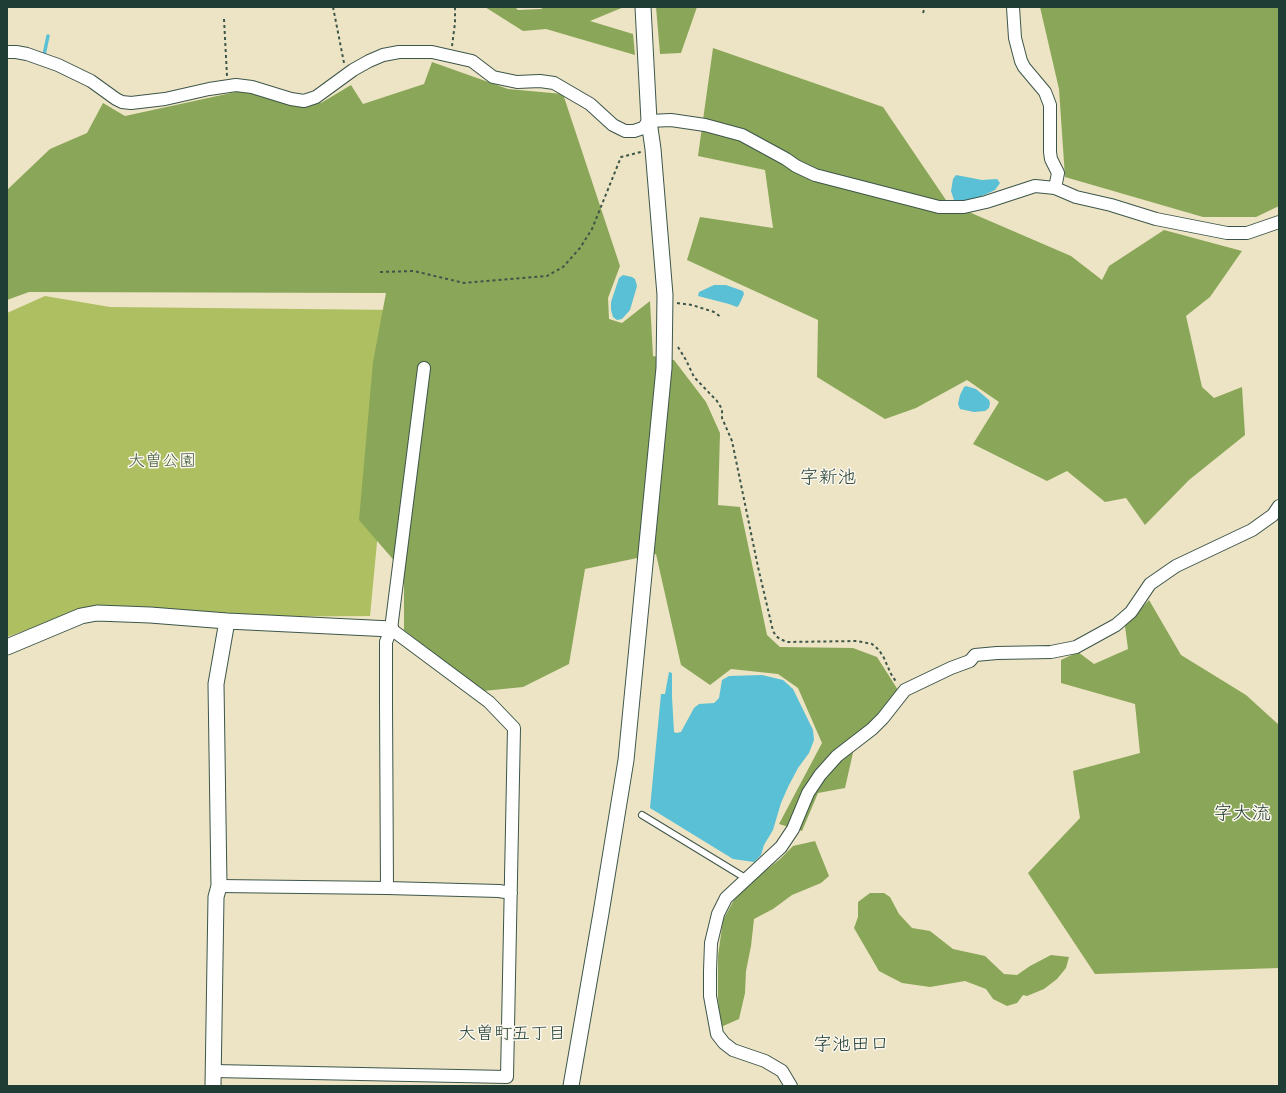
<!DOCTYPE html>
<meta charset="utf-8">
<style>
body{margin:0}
#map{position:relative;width:1286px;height:1093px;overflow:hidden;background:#ece4c4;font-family:Itim,sans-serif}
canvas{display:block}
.frame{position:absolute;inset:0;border:8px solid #1f3d34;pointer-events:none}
</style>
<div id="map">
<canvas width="1286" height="1093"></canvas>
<div class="frame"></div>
</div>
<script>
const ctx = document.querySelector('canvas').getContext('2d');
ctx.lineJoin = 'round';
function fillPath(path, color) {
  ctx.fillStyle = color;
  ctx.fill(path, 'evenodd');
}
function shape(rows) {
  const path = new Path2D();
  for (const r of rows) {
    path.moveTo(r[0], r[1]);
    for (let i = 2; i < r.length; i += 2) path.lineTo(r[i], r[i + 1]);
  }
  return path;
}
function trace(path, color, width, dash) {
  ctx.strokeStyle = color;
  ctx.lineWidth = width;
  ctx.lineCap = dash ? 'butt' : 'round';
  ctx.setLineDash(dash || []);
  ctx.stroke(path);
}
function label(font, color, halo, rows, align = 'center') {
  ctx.font = font + ' Itim,"Klee One",sans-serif';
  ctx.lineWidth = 3;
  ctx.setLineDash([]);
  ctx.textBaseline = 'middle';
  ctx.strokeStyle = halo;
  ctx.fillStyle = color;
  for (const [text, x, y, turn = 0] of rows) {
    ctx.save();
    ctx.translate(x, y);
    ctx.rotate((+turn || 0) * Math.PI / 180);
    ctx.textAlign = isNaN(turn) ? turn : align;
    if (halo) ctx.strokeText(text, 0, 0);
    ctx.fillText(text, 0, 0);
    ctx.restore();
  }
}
fillPath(shape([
 [45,296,110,307,399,310,370,616,59,618,7,637,7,313]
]), '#aebf62');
fillPath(shape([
 [485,7,515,7,518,10,541,9,544,7,624,7,590,21,633,34,635,55,546,29,523,31],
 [656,7,697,7,681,53,660,54],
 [1040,7,1279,7,1279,206,1256,217,1203,217,1065,177,1059,89],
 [713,48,883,107,948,203,1071,256,1102,280,1109,266,1164,230,1242,251,1210,297,1186,316,1202,387,1214,398,1242,387,1245,435,1189,480,1145,525,1126,498,1105,502,1067,471,1047,481,973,444,999,402,967,380,916,408,885,419,817,377,818,320,687,260,700,217,773,228,765,170,698,156],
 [432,62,508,89,563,94,620,266,608,298,609,319,622,323,650,301,653,356,674,360,706,402,720,433,718,505,740,507,767,635,780,647,853,648,877,657,898,690,877,716,857,735,845,788,818,793,802,831,779,824,822,743,798,688,778,674,731,669,710,685,681,665,656,554,585,569,569,664,523,687,483,691,404,630,404,572,359,520,373,362,386,293,29,292,7,300,7,190,50,149,87,133,103,103,125,116,245,90,288,104,321,103,351,85,363,104,424,84],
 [1149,600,1181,655,1246,695,1279,725,1279,968,1095,974,1028,873,1080,818,1073,771,1140,753,1135,704,1061,683,1061,660,1078,652,1094,664,1128,649,1125,626],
 [815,841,829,876,821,883,792,895,773,909,754,919,751,946,746,971,745,993,739,1019,721,1027,718,999,718,956,723,920,734,900,755,878,779,860,793,846],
 [870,893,884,893,890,897,899,914,912,928,930,931,953,949,985,956,1004,974,1017,975,1030,966,1051,955,1069,957,1066,968,1057,979,1044,989,1027,996,1023,995,1017,1003,1007,1006,993,999,986,989,965,981,930,987,902,983,879,971,854,928,858,917,858,902]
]), '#8aa658');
fillPath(shape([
 [956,175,982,180,997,179,1000,183,995,190,973,200,960,202,954,200,951,191,953,179],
 [623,275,632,277,635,279,637,286,630,310,622,319,617,320,613,317,611,310,611,302,619,278],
 [714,285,726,285,743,291,744,294,739,305,737,307,729,304,698,296,699,292],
 [966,386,976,389,989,400,990,403,989,408,985,411,974,412,960,409,958,404,960,395,964,387],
 [669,672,672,673,672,697,674,732,676,733,681,732,694,708,699,704,714,703,719,698,722,680,729,676,762,675,783,680,793,689,813,730,814,740,809,753,798,768,788,787,781,803,773,830,764,845,761,855,754,862,733,859,650,808,661,694,665,694]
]), '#59c0d6');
trace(shape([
 [40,54,44,55,48,36]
]), '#59c0d6', 3.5);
const service = shape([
 [642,815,747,879]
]);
const minor = shape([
 [1013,7,1015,38,1021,61,1024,67,1045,92,1050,105,1050,152,1051,159,1058,173,1055,188],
 [7,52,16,52,27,54,58,65,91,81,116,99,122,102,131,103,165,99,209,89,236,85,252,87,291,99,304,101,316,97,353,70,369,61,383,55,399,52,432,52,472,61,493,77,517,82,540,81,554,83,590,104,613,125,625,131,634,131,643,128,649,121,671,120,705,125,742,135,786,159,796,166,815,175,939,207,964,207,986,202,1035,186,1055,188,1076,197,1111,205,1156,219,1227,233,1247,233,1279,222],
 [219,886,387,888,499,891,511,893],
 [387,888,386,703,386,642,391,629,424,368],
 [214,1071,507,1077,514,728,489,702,391,629],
 [791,1086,782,1071,765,1061,733,1050,724,1043,717,1034,710,996,710,971,711,943,718,914,726,898,781,847,793,829,808,793,820,775,837,756,872,729,883,718,905,690,951,668,970,661,975,655,997,653,1051,652,1076,647,1116,625,1131,612,1150,584,1176,566,1252,530,1273,515,1279,506]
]);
const tertiary = shape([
 [7,647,81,616,97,613,150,615,227,621,391,629],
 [213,1086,216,897,219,886,216,684,227,621],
 [571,1086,601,913,626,760,664,368,665,295,653,149,649,121,643,7]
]);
trace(service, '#3e564a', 8);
trace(minor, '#3e564a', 14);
trace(tertiary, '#3e564a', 17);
trace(shape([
 [333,7,344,63],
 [923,13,925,7],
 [224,19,227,76],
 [452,46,455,23,455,7],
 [380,272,414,271,464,283,547,276,563,267,580,248,592,229,621,157,641,152],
 [677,303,692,305,714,312,721,317],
 [678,347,686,360,694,377,717,401,722,409,722,418,732,441,758,567,773,631,776,636,780,639,787,642,857,641,872,644,879,650,884,658,891,674,897,683]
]), '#3e564a', 2, [3, 3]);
trace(service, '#fff', 6);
trace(minor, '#fff', 12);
trace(tertiary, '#fff', 15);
label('17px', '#435e40', '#fbf7ec', [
 ["大曽公園",162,462]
]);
label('18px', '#1f3d34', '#fbf7ec', [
 ["大曽町五丁目",512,1034]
]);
label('19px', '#1f3d34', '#fbf7ec', [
 ["字新池",828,478],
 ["字大流",1242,814],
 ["字池田口",851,1045]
]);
</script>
